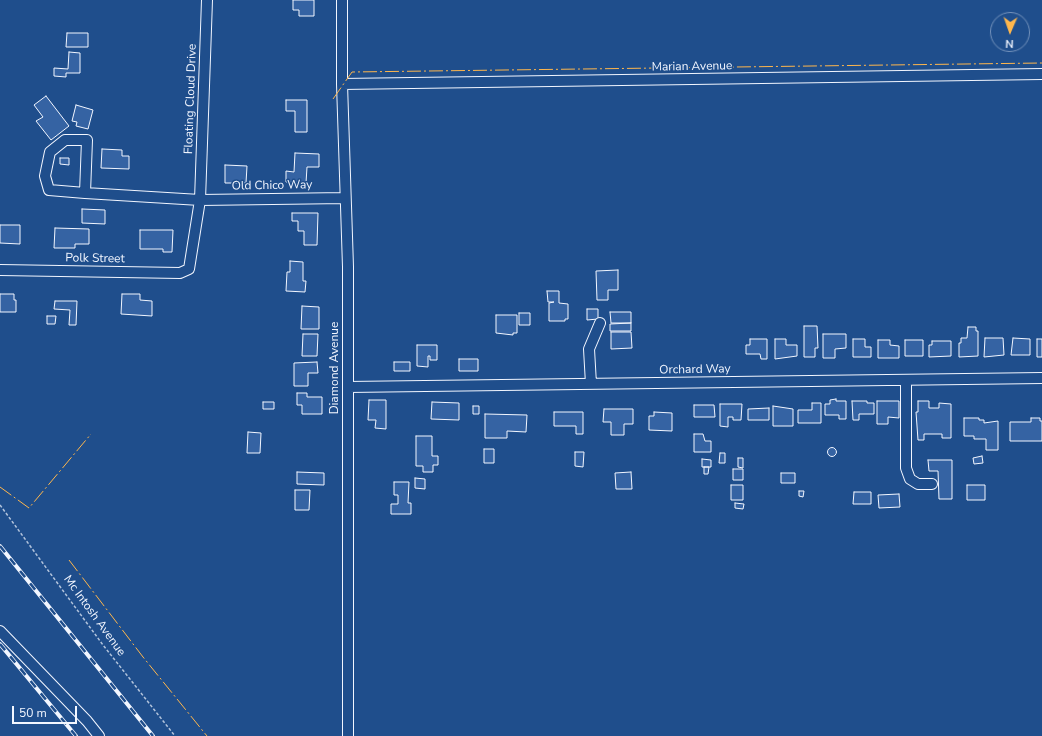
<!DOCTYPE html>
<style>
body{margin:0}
#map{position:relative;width:1042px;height:736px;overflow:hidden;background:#1f4e8c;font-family:"Nunito Sans",sans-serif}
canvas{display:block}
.north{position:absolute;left:990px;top:12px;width:40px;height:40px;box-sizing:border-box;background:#1f4e8c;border:1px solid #7391ba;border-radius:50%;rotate:182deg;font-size:11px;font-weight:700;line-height:16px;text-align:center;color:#f2f6ff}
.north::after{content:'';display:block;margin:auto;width:14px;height:18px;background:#ffb74d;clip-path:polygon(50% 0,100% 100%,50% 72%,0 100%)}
.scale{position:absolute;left:12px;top:706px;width:65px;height:18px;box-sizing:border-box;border:2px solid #f2f6ff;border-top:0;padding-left:5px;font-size:12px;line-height:14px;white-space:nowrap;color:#f2f6ff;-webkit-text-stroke:3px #1f4e8c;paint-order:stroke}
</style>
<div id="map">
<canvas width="1042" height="736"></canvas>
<div class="north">N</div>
<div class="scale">50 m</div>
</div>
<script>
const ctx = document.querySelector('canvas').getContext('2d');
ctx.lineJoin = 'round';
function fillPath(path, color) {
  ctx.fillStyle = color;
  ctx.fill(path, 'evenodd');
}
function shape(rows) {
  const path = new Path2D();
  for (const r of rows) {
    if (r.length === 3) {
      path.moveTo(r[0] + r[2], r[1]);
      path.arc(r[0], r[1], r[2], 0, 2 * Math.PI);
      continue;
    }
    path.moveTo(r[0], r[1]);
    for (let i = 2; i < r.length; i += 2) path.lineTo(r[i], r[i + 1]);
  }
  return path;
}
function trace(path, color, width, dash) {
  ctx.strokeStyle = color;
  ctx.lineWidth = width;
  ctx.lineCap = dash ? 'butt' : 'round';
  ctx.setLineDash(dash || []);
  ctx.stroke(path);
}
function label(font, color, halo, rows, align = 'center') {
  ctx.font = font + ' "Nunito Sans",sans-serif';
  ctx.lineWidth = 3;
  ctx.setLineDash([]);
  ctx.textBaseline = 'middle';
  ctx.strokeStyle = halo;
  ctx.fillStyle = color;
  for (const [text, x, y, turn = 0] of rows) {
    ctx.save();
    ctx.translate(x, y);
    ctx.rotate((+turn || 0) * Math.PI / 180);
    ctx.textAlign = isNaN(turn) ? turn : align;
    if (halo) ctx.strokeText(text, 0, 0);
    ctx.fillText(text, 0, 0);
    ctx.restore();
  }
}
const building = shape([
 [293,0,314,0,314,16,299,16,299,10,293,10,293,0],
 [67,33,88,33,88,47,66,47,67,33],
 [69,52,80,53,80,73,66,73,66,77,54,76,54,68,68,69,69,52],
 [46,96,69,126,51,140,36,121,43,117,34,105,46,96],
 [286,100,307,100,307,132,295,132,295,111,286,111,286,100],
 [76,105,93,110,88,129,76,126,77,122,72,121,76,105],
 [102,149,122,150,122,156,129,156,129,169,101,168,102,149],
 [295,153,319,154,319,167,307,167,306,183,286,182,286,171,294,172,295,153],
 [60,158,69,158,69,165,60,164,60,158],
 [225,165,247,166,246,183,225,183,225,165],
 [82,209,105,210,105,224,82,223,82,209],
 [292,213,318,213,317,245,304,245,304,231,298,231,298,221,292,221,292,213],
 [0,225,20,225,20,244,0,243,0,225],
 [55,228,89,229,89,244,75,244,75,248,54,248,55,228],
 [140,230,173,230,172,252,163,252,163,249,140,249,140,230],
 [290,261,303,262,303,281,306,281,305,292,286,291,287,272,290,272,290,261],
 [618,270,618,290,608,290,608,300,597,300,596,271,618,270],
 [547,291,559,291,559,303,568,304,568,319,565,319,565,321,549,321,549,303,554,302,548,302,547,291],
 [0,294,14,294,14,300,16,300,16,312,0,312,0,294],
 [122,294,140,294,140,300,152,301,152,316,121,314,122,294],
 [55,301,77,301,76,325,69,325,70,310,54,309,55,301],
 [302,306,319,307,319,329,301,329,302,306],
 [587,309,598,309,598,319,587,320,587,309],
 [610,312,631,312,631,323,611,323,610,312],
 [519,313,530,313,530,325,519,325,519,313],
 [496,315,517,315,517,333,513,333,513,335,496,333,496,315],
 [47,316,56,316,55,324,47,324,47,316],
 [631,323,631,331,610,331,610,324,631,323],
 [804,326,817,326,818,348,815,348,815,357,804,357,804,326],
 [968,327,976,327,976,331,978,331,978,356,959,357,959,343,961,343,961,338,967,338,968,327],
 [611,332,631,332,632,348,611,349,611,332],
 [303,334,318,334,317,356,302,356,303,334],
 [823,334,846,334,846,348,835,349,835,358,823,358,823,334],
 [985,338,1003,338,1004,355,984,357,985,338],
 [1013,338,1030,339,1030,355,1011,355,1013,338],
 [750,339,767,339,767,359,761,359,760,354,746,354,746,345,750,345,750,339],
 [775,339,786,339,786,345,797,345,797,356,775,359,775,339],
 [853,339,865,339,865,347,871,347,871,357,853,357,853,339],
 [1037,339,1042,339,1042,357,1037,357,1037,339],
 [878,340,890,340,890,345,899,346,899,358,878,358,878,340],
 [905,340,923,340,923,356,905,356,905,340],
 [932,341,951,341,951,356,929,357,929,345,932,345,932,341],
 [417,345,437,345,437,360,430,360,430,356,428,356,428,367,417,366,417,345],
 [459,359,478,359,478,371,459,371,459,359],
 [317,362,318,373,308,373,308,386,294,386,294,363,317,362],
 [394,362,410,362,410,371,394,371,394,362],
 [297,393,307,393,307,397,322,397,322,414,302,414,302,405,297,405,297,393],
 [836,399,836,401,846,401,846,419,839,419,839,415,825,415,825,404,830,404,830,400,836,399],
 [369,400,386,400,386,429,375,428,376,420,368,420,369,400],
 [852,401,867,401,867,403,874,403,874,414,859,414,859,420,853,420,852,401],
 [877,401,899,401,899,418,888,417,888,424,877,424,877,401],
 [918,401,929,401,929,408,939,408,939,403,951,404,951,438,942,438,942,434,924,434,924,440,918,440,916,412,918,412,918,401],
 [263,402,274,402,274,409,263,409,263,402],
 [432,402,459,403,459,420,431,419,432,402],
 [812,403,821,403,821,423,798,423,798,410,812,410,812,403],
 [720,404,742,404,741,420,733,420,733,417,728,417,728,427,720,426,720,404],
 [694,405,714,405,715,417,694,417,694,405],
 [473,406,479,406,479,414,473,414,473,406],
 [773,406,793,409,793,426,773,426,773,406],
 [769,408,769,420,748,420,748,409,769,408],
 [604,409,633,409,633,424,624,424,624,435,611,435,611,422,603,422,604,409],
 [554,412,583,412,583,434,576,434,576,426,554,426,554,412],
 [654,412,672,413,672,431,649,430,649,416,654,416,654,412],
 [485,414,527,415,526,432,507,431,507,438,485,438,485,414],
 [964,418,979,418,979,420,984,420,984,423,998,421,998,450,986,450,986,439,974,439,974,436,964,436,964,418],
 [1031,418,1040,418,1040,421,1042,421,1042,441,1010,441,1010,422,1031,422,1031,418],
 [248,432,261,433,260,453,247,453,248,432],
 [694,434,703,434,705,441,711,441,711,452,694,452,694,434],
 [416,436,432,436,432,456,438,456,438,465,433,465,433,472,423,472,423,466,416,466,416,436],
 [832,452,4.5],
 [484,449,494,449,494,463,484,463,484,449],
 [575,452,584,452,583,467,575,466,575,452],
 [720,453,725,453,725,463,719,463,720,453],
 [982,456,983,463,974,464,973,458,982,456],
 [738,458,743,458,743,468,738,467,738,458],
 [702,459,711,460,711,467,702,467,702,459],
 [928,460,952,460,952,499,939,499,938,471,929,471,928,460],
 [704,467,709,467,708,474,704,474,704,467],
 [733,469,743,469,743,480,733,480,733,469],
 [297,472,324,473,324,485,297,484,297,472],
 [631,472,632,489,616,489,615,473,631,472],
 [781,473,795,473,795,483,781,483,781,473],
 [415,478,425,479,425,489,415,488,415,478],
 [394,482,409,482,408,503,411,503,411,514,391,514,391,504,398,504,398,495,394,495,394,482],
 [731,485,743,485,743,500,731,500,731,485],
 [967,485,985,485,985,500,967,500,967,485],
 [295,490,310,490,309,510,295,510,295,490],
 [799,491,804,491,803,497,799,496,799,491],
 [854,492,871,492,871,504,853,504,854,492],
 [899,494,900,507,879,508,878,495,899,494],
 [735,503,744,504,743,509,735,508,735,503]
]);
fillPath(building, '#3563a3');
trace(building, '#f2f6ff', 1);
const minor = shape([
 [342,0,342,84,348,267,348,736],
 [342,84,1042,74],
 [85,193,49,190,45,176,50,152,65,140,87,140,85,193,200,200,345,198],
 [0,270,180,273,189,269,200,200,207,0],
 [906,380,906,468,910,479,918,484,932,484],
 [591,384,589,349,600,323],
 [348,387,1042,378],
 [0,631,87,721,99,736]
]);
trace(minor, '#f2f6ff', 12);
trace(shape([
 [0,505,103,645,175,736]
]), '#b3c4dc', 1.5, [3, 2]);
trace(minor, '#1f4e8c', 10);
const rail = shape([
 [0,546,153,736],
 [0,644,76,736]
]);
trace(rail, '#f2f6ff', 4);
trace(rail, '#1f4e8c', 2.5, [8]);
trace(shape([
 [333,99,352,72,1042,63],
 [0,487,29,508,91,434],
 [69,560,143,657,207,736]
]), '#ffb74d', 1, [14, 3, 2, 3]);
label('12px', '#f2f6ff', '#1f4e8c', [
 ["Marian Avenue",692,67,-1],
 ["Floating Cloud Drive",191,99,-88],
 ["Old Chico Way",272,186,-1],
 ["Polk Street",95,259,1],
 ["Diamond Avenue",335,368,-90],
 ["Orchard Way",695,370,-1],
 ["Mc Intosh Avenue",94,616,54]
]);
</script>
